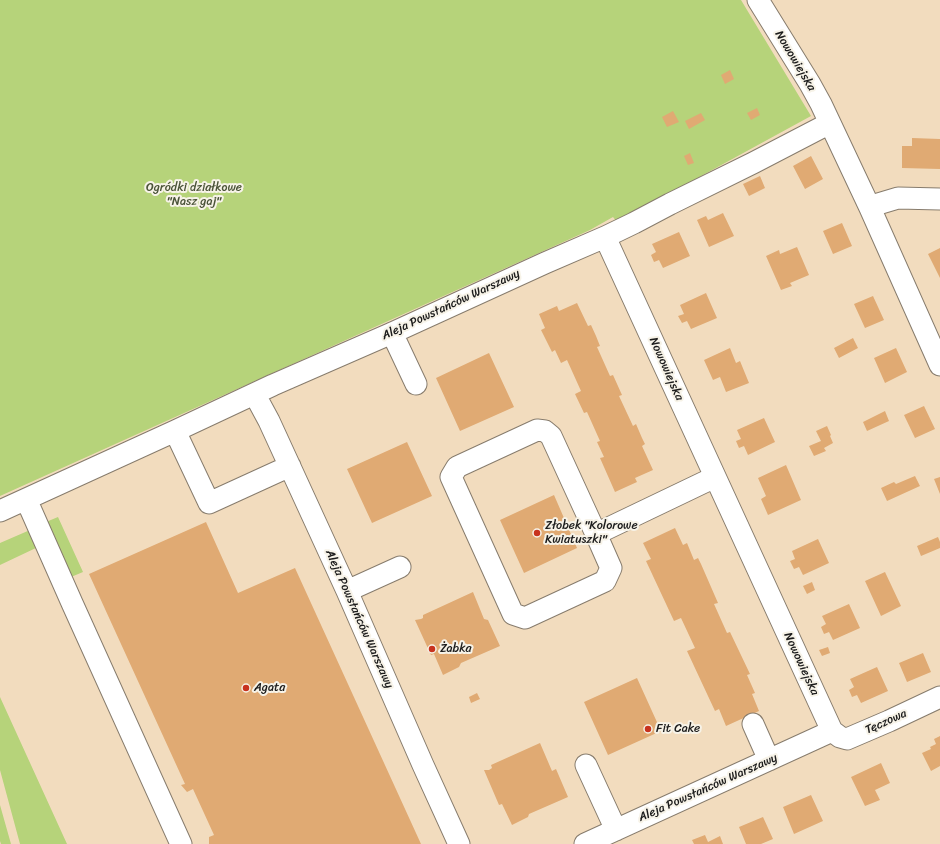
<!DOCTYPE html>
<meta charset="utf-8">
<style>
body{margin:0}
canvas{display:block;background:#f2dcbe}
</style>
<canvas width="940" height="844"></canvas>
<script>
const ctx = document.querySelector('canvas').getContext('2d');
ctx.lineJoin = 'round';
function fillPath(path, color) {
  ctx.fillStyle = color;
  ctx.fill(path, 'evenodd');
}
function shape(rows) {
  const path = new Path2D();
  for (const r of rows) {
    path.moveTo(r[0], r[1]);
    for (let i = 2; i < r.length; i += 2) path.lineTo(r[i], r[i + 1]);
  }
  return path;
}
function trace(path, color, width, dash) {
  ctx.strokeStyle = color;
  ctx.lineWidth = width;
  ctx.lineCap = dash ? 'butt' : 'round';
  ctx.setLineDash(dash || []);
  ctx.stroke(path);
}
function label(font, color, halo, rows, align = 'center') {
  ctx.font = font + ' Sriracha,sans-serif';
  ctx.lineWidth = 4;
  ctx.setLineDash([]);
  ctx.textBaseline = 'middle';
  ctx.strokeStyle = halo;
  ctx.fillStyle = color;
  for (const [text, x, y, turn = 0] of rows) {
    ctx.save();
    ctx.translate(x, y);
    ctx.rotate((+turn || 0) * Math.PI / 180);
    ctx.textAlign = isNaN(turn) ? turn : align;
    if (halo) ctx.strokeText(text, 0, 0);
    ctx.fillText(text, 0, 0);
    ctx.restore();
  }
}
fillPath(shape([
 [0,0,741,0,811,116,617,222,613,217,590,230,0,496],
 [58,517,83,572,71,577,46,522],
 [30,530,38,547,0,565,0,543],
 [0,697,67,844,20,844,0,770],
 [0,805,11,844,1,844,0,841]
]), '#b6d37a');
fillPath(shape([
 [730,70,734,79,725,84,721,75],
 [757,108,760,115,751,120,747,113],
 [673,111,679,122,667,127,662,117],
 [701,113,705,120,689,129,685,121],
 [912,138,940,139,940,169,902,168,902,146,912,146],
 [690,153,694,163,688,165,684,156],
 [811,156,823,179,805,189,793,166],
 [760,176,765,188,749,196,743,184],
 [723,213,734,236,709,247,697,220,706,216,708,220],
 [842,223,852,246,833,254,823,231],
 [679,232,690,256,663,268,659,260,654,262,651,255,656,252,652,244],
 [797,247,809,275,790,283,792,286,781,290,766,256,779,250,780,254],
 [940,248,940,278,928,254],
 [706,293,717,318,691,329,687,321,682,323,678,316,684,314,680,305],
 [873,296,884,320,865,328,854,304],
 [577,303,588,326,591,325,596,336,600,346,597,347,610,376,613,375,622,395,619,396,633,426,636,424,642,438,645,444,642,446,653,470,635,478,637,482,615,492,600,458,604,457,597,442,600,441,587,412,584,413,575,394,581,391,567,360,561,363,555,350,552,352,541,330,545,328,539,314,557,306,559,311],
 [853,338,858,348,839,358,834,348],
 [730,348,736,363,740,361,749,383,726,392,720,377,713,380,704,360],
 [896,348,907,372,885,383,874,358],
 [489,353,514,407,460,431,436,378],
 [924,406,935,429,915,438,904,415],
 [885,411,889,421,867,431,863,422],
 [764,418,775,442,748,455,744,446,739,448,736,441,741,439,737,430],
 [827,426,831,435,830,436,833,443,824,448,826,451,814,456,809,446,821,441,816,431],
 [407,442,432,496,372,523,347,469],
 [786,465,801,500,768,515,761,499,766,496,758,478],
 [915,476,920,486,887,501,881,488,894,482,896,484],
 [940,477,940,494,934,479],
 [554,495,577,548,524,573,500,520],
 [206,522,238,593,295,568,421,844,209,844,209,837,214,835,193,789,187,792,181,785,185,784,89,574],
 [675,528,683,545,687,543,694,560,698,558,701,564,718,603,714,604,727,633,730,632,750,674,747,675,755,693,752,694,759,711,726,726,719,709,715,711,687,651,695,648,681,618,674,621,646,561,651,559,643,543],
 [938,537,940,542,940,548,921,556,917,546],
 [818,539,829,563,803,575,799,567,794,569,790,561,795,559,792,551],
 [885,572,901,606,881,616,865,581],
 [812,582,815,590,807,594,803,586],
 [473,592,484,619,488,620,500,646,461,663,459,667,443,675,434,654,431,655,415,620,421,619,423,618,423,615],
 [849,604,860,628,833,640,829,632,824,634,821,627,826,624,822,616],
 [828,647,830,653,822,656,819,650],
 [923,653,931,672,907,682,899,663],
 [877,667,888,691,861,703,857,695,852,697,849,690,854,687,850,679],
 [637,678,661,731,608,755,584,702],
 [477,693,480,699,471,703,469,697],
 [940,736,940,766,931,771,922,753,931,749,930,747,936,744,934,739],
 [540,743,552,771,556,769,568,797,529,814,528,817,512,825,502,804,499,805,484,770,489,770,492,768,491,765],
 [881,763,890,783,875,790,880,800,865,806,851,777],
 [811,795,823,821,794,834,783,807],
 [763,817,773,839,761,844,746,844,739,827],
 [705,835,708,842,720,836,723,844,694,844,692,840]
]), '#e0aa73');
const minor = shape([
 [758,0,810,84,821,104,870,208,940,365],
 [830,123,753,163,670,204,634,223,605,237,832,731,840,737,847,739,889,721,940,697],
 [870,208,878,204,898,198,940,199],
 [392,333,416,384],
 [255,395,269,421,347,591,423,765,459,844],
 [175,431,209,503,290,466],
 [26,499,72,603,181,844],
 [0,511,175,431,273,385,392,333,545,263,605,237],
 [596,534,611,568,605,581,525,618,513,614,451,477,457,467,537,430,545,431,551,436,596,534,715,477],
 [347,591,400,567],
 [753,724,769,760],
 [586,765,616,830],
 [585,844,832,731]
]);
trace(minor, '#877c6d', 23);
trace(minor, '#fff', 21);
for (const [x, y, r, color] of [
 [537,533,4,"#c8321e"],
 [432,649,4,"#c8321e"],
 [246,688,4,"#c8321e"],
 [648,729,4,"#c8321e"]
]) {
  const dot = new Path2D();
  dot.arc(x, y, r, 0, 2 * Math.PI);
  ctx.fillStyle = color;
  ctx.fill(dot);
  trace(dot, '#f7f3e8', 1.5);
}
label('12px', '#1c1c1c', '#f7f3e8', [
 ["Nowowiejska",795,61,59],
 ["Aleja Powstańców Warszawy",451,305,-25],
 ["Nowowiejska",666,369,66],
 ["Aleja Powstańców Warszawy",359,619,66],
 ["Nowowiejska",801,664,65],
 ["Tęczowa",886,722,-24],
 ["Aleja Powstańców Warszawy",708,788,-24]
]);
label('12px', '#4a5338', '#f7f3e8', [
 ["Ogródki działkowe",194,188],
 ["\"Nasz gaj\"",194,202]
]);
label('12px', '#1c1c1c', '#f7f3e8', [
 ["Złobek \"Kolorowe",545,526],
 ["Kwiatuszki\"",545,540],
 ["Żabka",440,649],
 ["Agata",254,688],
 ["Fit Cake",656,729]
], 'left');
</script>
